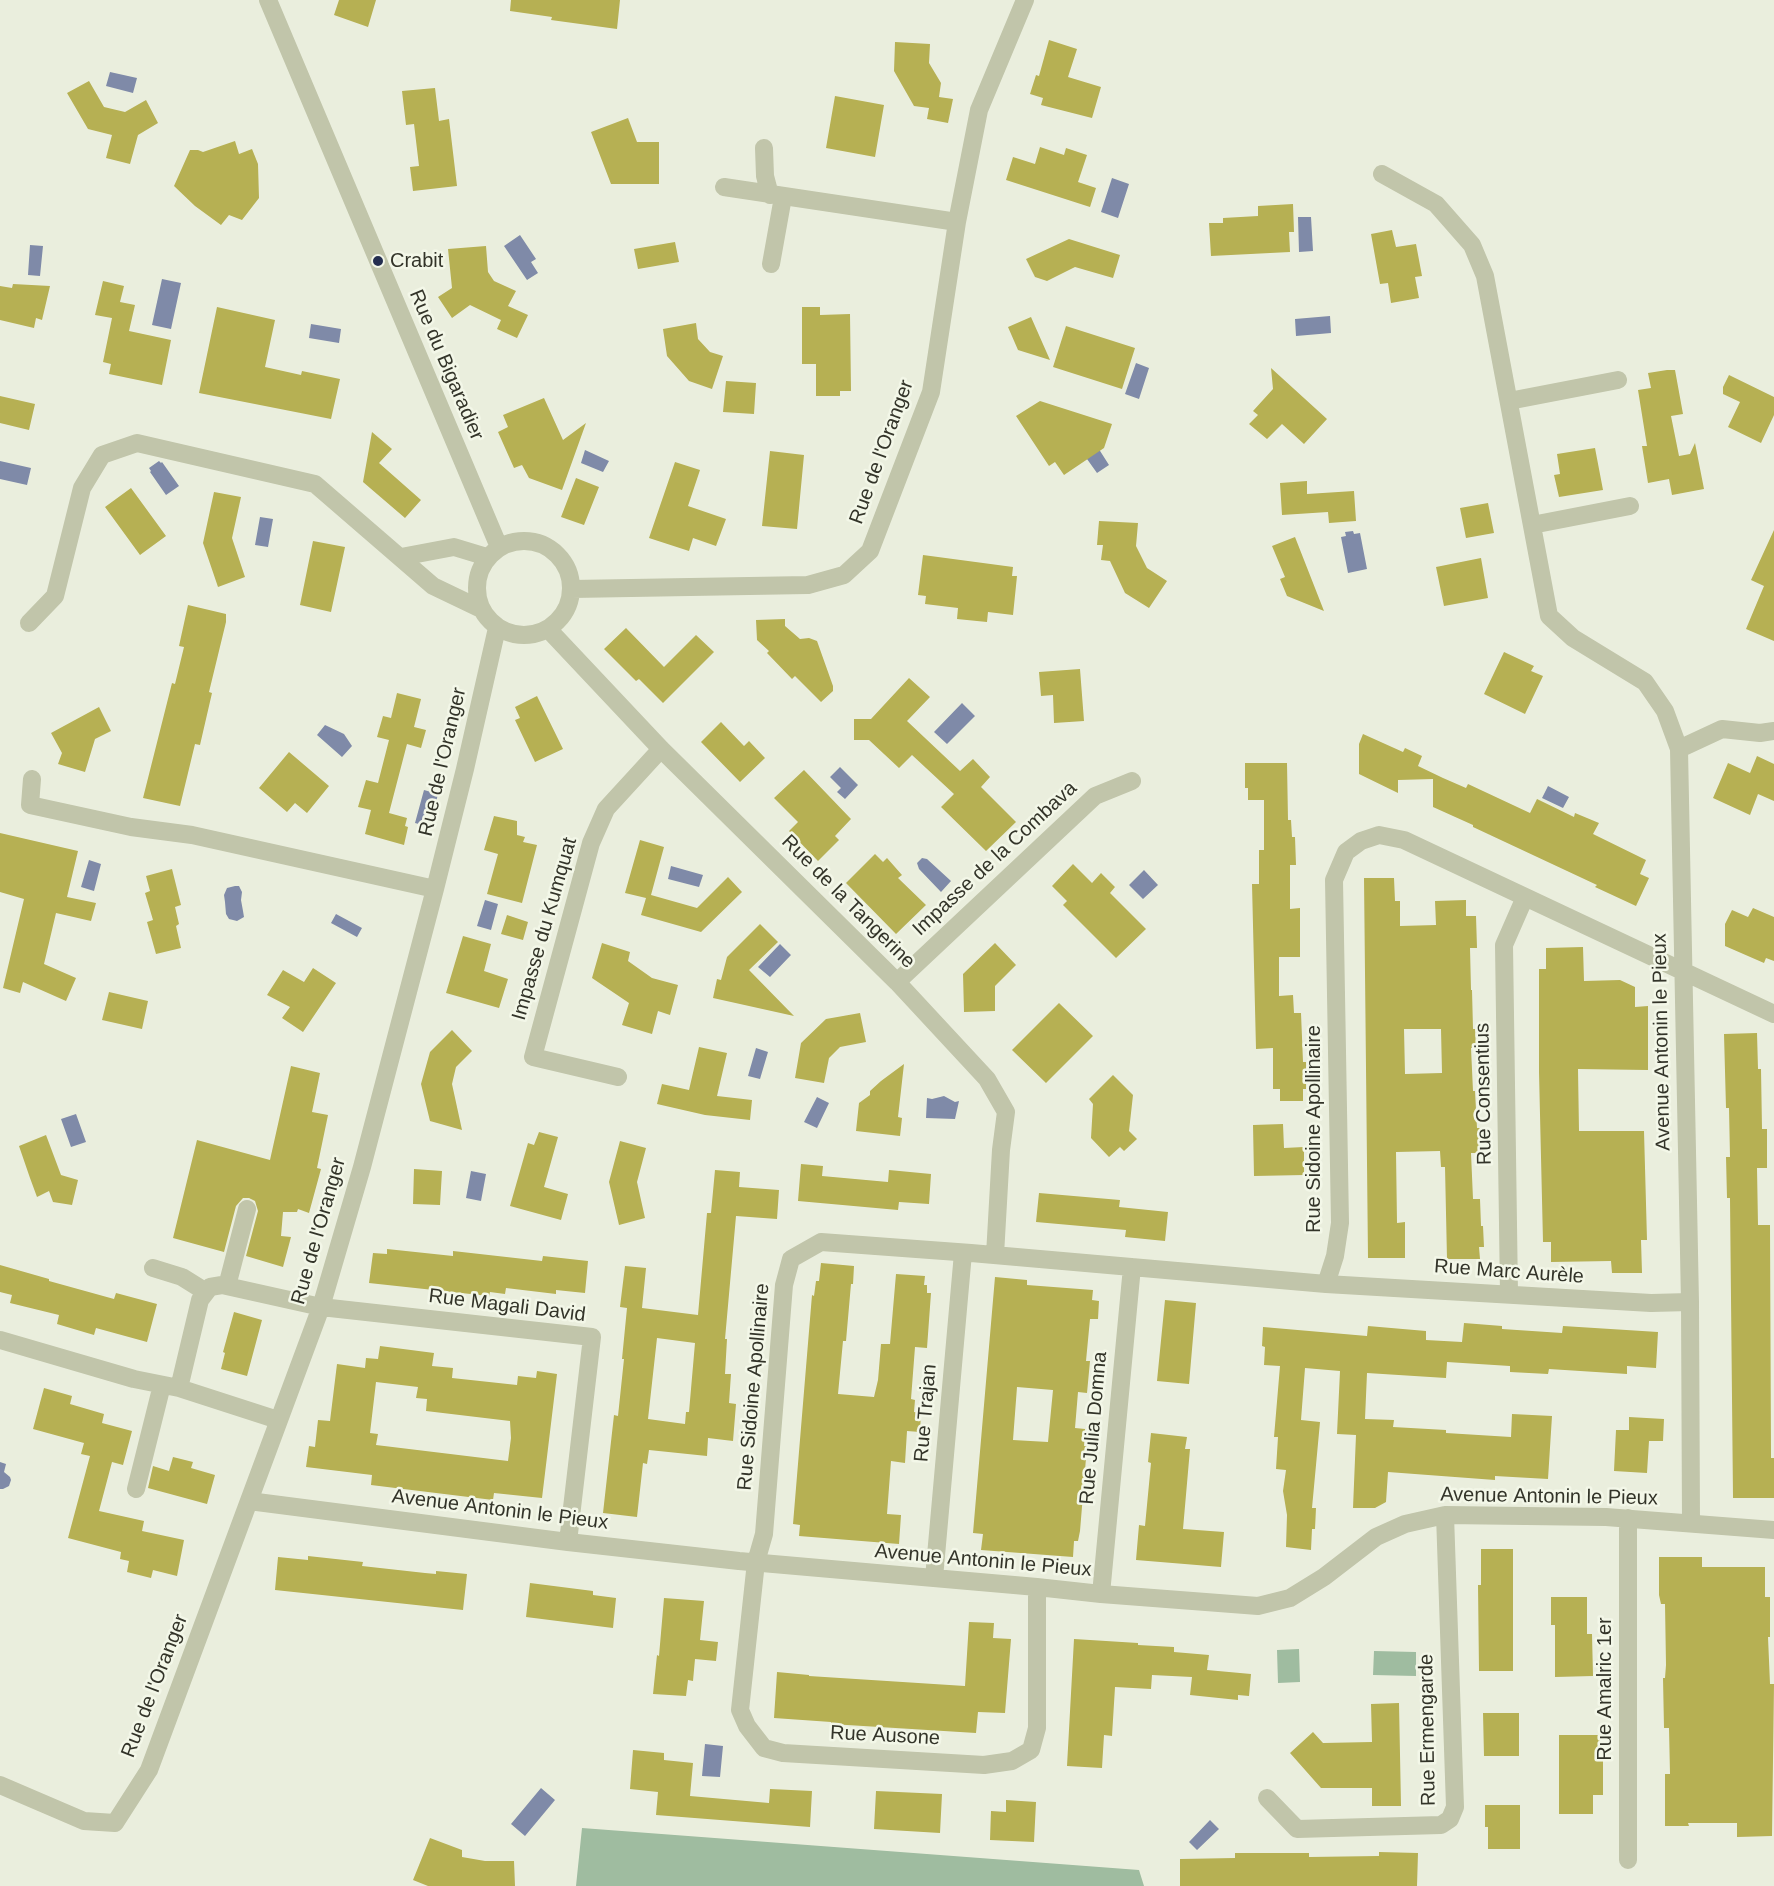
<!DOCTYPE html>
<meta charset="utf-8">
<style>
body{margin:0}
canvas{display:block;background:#eaeedd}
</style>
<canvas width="1774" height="1886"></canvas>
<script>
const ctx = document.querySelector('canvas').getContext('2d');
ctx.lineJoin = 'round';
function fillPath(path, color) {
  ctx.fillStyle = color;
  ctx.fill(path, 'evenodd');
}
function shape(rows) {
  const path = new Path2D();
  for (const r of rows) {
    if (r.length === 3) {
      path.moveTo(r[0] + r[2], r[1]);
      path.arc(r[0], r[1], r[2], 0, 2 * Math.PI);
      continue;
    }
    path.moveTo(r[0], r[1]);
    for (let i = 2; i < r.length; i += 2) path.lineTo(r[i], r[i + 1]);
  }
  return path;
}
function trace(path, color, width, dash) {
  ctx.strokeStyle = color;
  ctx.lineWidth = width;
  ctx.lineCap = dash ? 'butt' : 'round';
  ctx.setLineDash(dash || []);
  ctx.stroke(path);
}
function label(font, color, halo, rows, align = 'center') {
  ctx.font = font + ' Helvetica,sans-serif';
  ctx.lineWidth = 5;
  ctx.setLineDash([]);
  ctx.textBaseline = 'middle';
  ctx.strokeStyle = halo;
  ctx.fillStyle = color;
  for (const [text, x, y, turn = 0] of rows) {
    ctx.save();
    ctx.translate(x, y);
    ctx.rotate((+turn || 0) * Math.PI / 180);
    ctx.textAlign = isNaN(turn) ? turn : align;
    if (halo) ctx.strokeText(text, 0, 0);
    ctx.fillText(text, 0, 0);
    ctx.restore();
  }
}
fillPath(shape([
 [1299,1649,1300,1682,1278,1683,1277,1650],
 [1374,1651,1416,1652,1416,1676,1373,1675],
 [582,1828,1139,1870,1144,1886,576,1886]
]), '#9fbca0');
fillPath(shape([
 [110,72,137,78,133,93,106,86],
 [1112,178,1129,184,1118,218,1101,212],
 [1298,217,1311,217,1313,251,1299,252],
 [520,235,536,259,531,262,538,273,527,280,504,246],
 [30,245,43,246,40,276,28,275],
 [162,279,181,283,171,329,152,325],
 [1330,316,1331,333,1296,336,1295,319],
 [311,324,341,329,339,343,309,338],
 [1136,363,1149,368,1139,399,1125,394],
 [1095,443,1109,465,1097,473,1082,452],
 [585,450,609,461,603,472,581,463],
 [0,461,31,468,27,485,0,479],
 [159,461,161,463,162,462,179,486,166,495,150,472,151,471,149,468],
 [260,517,273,519,268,547,255,545],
 [1353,531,1354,534,1360,533,1367,569,1348,573,1341,537,1346,536,1345,532],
 [962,703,975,716,947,744,934,732],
 [325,725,344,734,352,746,342,757,317,735],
 [840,767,858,785,845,799,837,792,841,788,830,777],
 [1548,786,1569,797,1563,808,1542,798],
 [424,790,438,794,430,827,415,823],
 [922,858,927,859,951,881,941,892,919,869,917,863],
 [89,860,101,864,94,891,81,887],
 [671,866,703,875,699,887,668,879],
 [1144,870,1158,885,1143,899,1129,885],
 [235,886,239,886,242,892,241,900,243,911,244,917,237,921,229,919,226,914,225,902,224,895,227,888],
 [485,900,498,904,491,930,477,926],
 [336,914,362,928,357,937,331,923],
 [780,944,791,955,770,977,758,967],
 [756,1048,768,1052,760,1079,748,1076],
 [944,1096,955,1102,959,1101,955,1119,926,1118,927,1098,932,1099],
 [817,1097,829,1103,817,1128,804,1122],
 [76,1114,86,1142,71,1147,61,1119],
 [471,1171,486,1174,481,1201,466,1198],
 [0,1462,6,1464,4,1472,10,1477,11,1480,9,1486,3,1489,0,1489],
 [705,1744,723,1746,720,1777,702,1776],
 [541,1788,555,1800,525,1836,511,1824],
 [1210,1820,1219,1829,1197,1850,1189,1842]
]), '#7f8aa8');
fillPath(shape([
 [339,0,376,0,368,27,334,15],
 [511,0,620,0,617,29,551,20,552,17,510,11],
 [1049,40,1077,49,1068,77,1101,87,1092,118,1041,105,1043,98,1030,94,1036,75,1039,76],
 [895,42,930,44,929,63,941,83,939,97,953,99,948,123,927,119,929,108,914,106,894,71],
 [89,81,104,107,125,112,146,100,158,123,138,135,130,164,106,158,112,135,88,129,67,93],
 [435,88,439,121,449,119,457,186,413,191,410,167,419,166,414,124,406,125,402,91],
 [835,96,884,105,875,157,826,148],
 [628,118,637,142,659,142,659,184,611,184,591,132],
 [235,141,239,154,252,149,258,164,259,198,242,220,229,215,221,225,195,206,174,186,190,150,198,150,203,152],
 [1040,147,1064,155,1066,148,1087,155,1078,182,1096,188,1090,207,1006,180,1013,157,1035,164],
 [1293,204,1294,232,1289,232,1290,252,1211,256,1209,223,1223,223,1223,218,1258,216,1258,206],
 [1392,230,1396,247,1416,244,1422,276,1415,277,1419,298,1391,303,1388,283,1380,284,1371,234],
 [1069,239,1120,255,1113,278,1075,267,1047,281,1035,277,1026,259],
 [675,242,679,262,638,269,634,249],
 [486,246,488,272,494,281,516,291,508,306,528,315,517,338,497,329,501,320,470,305,452,318,438,297,452,288,448,249],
 [103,281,124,286,120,302,135,305,129,331,171,340,162,385,109,374,111,364,103,362,112,318,95,315],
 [13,284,50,286,42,320,36,318,34,328,0,320,0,286,12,288],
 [217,307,275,320,265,367,301,375,302,371,340,379,331,419,199,393],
 [802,307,820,307,820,315,850,314,851,391,840,391,840,396,816,396,816,364,802,364],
 [1031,317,1050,360,1018,350,1008,327],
 [696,323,698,339,710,352,723,356,712,389,689,381,667,356,663,329],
 [1066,326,1135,348,1122,389,1053,367],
 [1271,368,1327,419,1304,444,1282,424,1267,439,1249,424,1258,415,1253,411,1273,389],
 [1667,370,1675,370,1683,414,1671,416,1679,456,1690,454,1695,443,1704,489,1672,495,1669,479,1648,483,1642,446,1647,446,1638,390,1651,388,1648,373],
 [1729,375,1774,397,1774,415,1761,443,1728,427,1740,402,1723,394,1723,387],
 [726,381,756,383,754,414,723,412],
 [0,396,35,404,29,430,0,423],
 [544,398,563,440,586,423,562,490,529,478,522,465,514,468,498,432,508,427,503,415],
 [1040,401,1112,424,1104,448,1064,475,1055,462,1049,466,1016,416],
 [372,432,392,449,379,463,421,500,405,518,363,482],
 [1595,448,1603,490,1559,497,1554,475,1560,474,1557,454],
 [770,451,804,455,797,529,762,526],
 [675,462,700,470,688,506,726,519,716,546,693,538,689,551,649,538],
 [576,478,599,487,584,525,561,517],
 [1307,481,1307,494,1354,491,1356,521,1329,523,1328,512,1282,515,1280,483],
 [131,488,166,536,140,555,105,507],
 [214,492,241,497,232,538,245,577,218,587,203,543],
 [1488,503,1494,533,1466,538,1460,508],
 [1099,521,1138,523,1136,546,1147,568,1167,581,1149,608,1125,593,1110,561,1101,560,1103,545,1097,545],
 [1774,530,1774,641,1746,629,1764,586,1751,580],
 [1295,537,1324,611,1287,596,1280,579,1285,577,1272,546],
 [313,541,345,547,331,612,300,605],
 [923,555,1013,567,1012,576,1017,576,1013,615,988,612,987,622,957,619,958,608,925,604,926,596,918,595],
 [1481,558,1488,598,1444,606,1436,567],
 [188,605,226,614,226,622,209,692,212,693,200,745,195,744,180,806,143,798,172,683,175,684,184,647,179,646],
 [785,619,785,626,800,639,809,638,817,641,833,686,833,691,821,702,795,676,792,679,767,653,769,651,757,640,756,620],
 [626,628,664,667,696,635,714,652,663,703,639,679,636,681,604,649],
 [1504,652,1534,666,1531,671,1543,676,1525,714,1484,694],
 [1080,669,1084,721,1054,723,1053,695,1041,696,1039,672],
 [909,678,930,697,907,721,960,771,973,759,990,777,981,787,1016,822,986,851,941,807,954,794,912,755,899,768,869,740,854,740,854,719,871,719],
 [397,693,421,699,414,727,426,730,421,748,407,744,389,813,407,818,405,826,408,827,404,845,365,834,371,810,358,807,366,780,378,783,389,740,377,737,383,716,391,718],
 [537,696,563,749,535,762,515,720,520,718,515,707],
 [99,707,111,731,95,739,85,772,58,764,62,753,51,733],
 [721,722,744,746,749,741,765,758,740,782,701,742],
 [1363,734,1403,752,1405,748,1422,756,1418,766,1443,778,1466,788,1468,784,1530,813,1537,799,1574,817,1575,813,1599,823,1593,834,1646,860,1640,874,1649,878,1636,906,1595,887,1597,885,1473,827,1473,825,1433,807,1433,779,1398,780,1398,793,1359,774,1359,744],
 [289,752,329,786,307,813,295,803,287,812,259,788],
 [1757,756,1774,764,1774,801,1758,794,1750,815,1713,798,1728,763,1750,773],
 [1245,763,1287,763,1288,820,1291,820,1292,837,1295,837,1296,865,1290,865,1290,909,1300,908,1300,957,1279,957,1279,996,1293,995,1294,1013,1301,1013,1303,1062,1306,1062,1306,1089,1303,1089,1303,1101,1280,1101,1280,1089,1273,1089,1273,1048,1256,1049,1252,884,1259,884,1259,850,1264,850,1264,800,1248,800,1248,788,1245,788],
 [804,770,851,819,835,836,839,840,818,861,789,831,798,822,774,798],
 [494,816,517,821,517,835,525,837,523,842,537,845,522,903,487,894,498,854,484,850],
 [0,833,78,851,67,897,96,903,91,921,56,913,44,964,76,978,66,1001,23,982,20,993,3,988,24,899,0,892],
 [640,840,664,847,651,895,697,908,728,877,742,892,701,932,641,915,646,898,625,893],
 [875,854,883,862,887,858,902,875,898,878,926,905,896,934,846,883],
 [1073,864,1092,883,1101,873,1115,887,1110,893,1146,929,1116,958,1063,905,1067,901,1052,886],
 [172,869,181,905,175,907,179,924,176,926,181,948,156,954,147,922,153,920,145,893,150,891,146,876],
 [1364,878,1394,878,1395,901,1400,901,1400,926,1436,925,1435,901,1466,900,1466,916,1476,916,1477,948,1470,948,1471,990,1472,990,1473,1029,1475,1029,1476,1048,1471,1048,1473,1091,1475,1091,1477,1128,1480,1128,1480,1153,1471,1153,1473,1199,1480,1199,1481,1226,1483,1226,1484,1247,1479,1247,1480,1259,1447,1259,1445,1167,1441,1167,1440,1151,1396,1152,1397,1223,1405,1222,1405,1258,1368,1258],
 [1404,1029,1441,1029,1442,1073,1405,1074],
 [1753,908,1774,917,1774,961,1766,958,1764,963,1725,946,1725,924,1732,910,1748,917],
 [507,915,528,922,523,940,501,934],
 [760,924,778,942,749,970,794,1016,713,998,717,979,721,980,727,957],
 [463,936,491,944,484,971,508,979,499,1008,446,993],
 [602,943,630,952,628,961,652,978,678,985,670,1015,658,1011,652,1034,622,1025,629,1003,592,978],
 [995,943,1016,965,995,986,995,1011,964,1012,963,974],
 [1583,947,1584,981,1620,980,1635,987,1635,1007,1648,1006,1648,1070,1578,1069,1579,1131,1644,1131,1647,1240,1641,1240,1642,1273,1612,1273,1611,1261,1551,1262,1551,1242,1543,1242,1539,1072,1539,969,1546,969,1546,948],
 [313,968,336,983,303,1032,282,1018,290,1007,267,995,283,970,304,982],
 [109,992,148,1001,142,1029,102,1020],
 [1059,1003,1093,1036,1046,1083,1012,1050],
 [860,1013,866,1042,840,1047,829,1058,824,1083,795,1078,801,1043,826,1019],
 [452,1030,472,1051,456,1067,452,1084,462,1130,430,1121,421,1084,430,1052],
 [1757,1033,1758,1069,1761,1069,1762,1129,1767,1129,1767,1168,1757,1168,1758,1225,1770,1225,1771,1458,1774,1458,1774,1498,1733,1498,1730,1198,1727,1198,1726,1157,1730,1157,1729,1108,1726,1108,1724,1034],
 [699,1047,727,1053,717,1096,752,1100,750,1120,705,1115,657,1104,662,1084,689,1090],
 [904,1064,898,1117,902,1118,900,1136,856,1131,859,1103,870,1095,870,1091,881,1081],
 [291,1066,320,1073,312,1112,328,1115,317,1168,321,1169,309,1213,298,1209,297,1212,283,1212,281,1236,291,1237,283,1267,246,1256,258,1211,255,1201,249,1198,243,1198,236,1206,224,1252,173,1238,197,1140,270,1160],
 [1113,1075,1133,1095,1129,1131,1137,1139,1124,1151,1120,1147,1109,1157,1091,1138,1093,1104,1089,1099],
 [1283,1124,1284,1148,1304,1147,1304,1175,1254,1176,1253,1125],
 [539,1132,558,1137,544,1187,568,1194,561,1220,510,1206,528,1143,534,1145],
 [46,1135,61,1175,78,1180,72,1205,53,1202,49,1191,37,1197,30,1178,19,1146],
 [620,1141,646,1148,637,1182,645,1218,619,1225,609,1182],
 [801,1164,823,1166,822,1176,888,1182,889,1170,931,1174,929,1204,899,1202,898,1210,798,1201],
 [414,1169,442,1171,440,1205,413,1204],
 [715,1170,740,1172,739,1187,779,1190,777,1219,736,1216,725,1339,727,1339,725,1374,731,1374,729,1403,736,1404,733,1441,708,1438,707,1456,649,1450,647,1464,643,1463,637,1517,603,1513,614,1415,618,1416,624,1359,622,1359,627,1308,620,1307,625,1266,646,1268,642,1308,698,1315,707,1213,711,1213],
 [657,1338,695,1343,689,1412,686,1412,685,1424,648,1419],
 [1039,1193,1120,1200,1119,1207,1168,1212,1165,1241,1125,1237,1126,1230,1036,1222],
 [387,1249,453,1256,453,1251,542,1261,543,1256,588,1261,585,1293,556,1290,556,1294,506,1288,505,1294,490,1292,489,1296,369,1283,373,1253,387,1254],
 [821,1263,854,1266,853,1284,851,1284,846,1341,843,1341,838,1394,874,1397,878,1380,881,1344,890,1344,896,1274,925,1276,924,1285,927,1285,927,1293,931,1293,927,1348,915,1347,911,1399,915,1400,914,1412,921,1413,920,1432,907,1431,905,1463,891,1461,887,1514,901,1515,899,1544,799,1536,800,1525,793,1524,812,1295,814,1296,816,1281,819,1281],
 [0,1265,49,1279,49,1281,114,1299,116,1293,157,1304,147,1342,96,1328,94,1335,57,1324,59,1315,10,1303,12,1295,0,1292],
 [995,1277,1027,1280,1027,1285,1093,1290,1092,1300,1099,1301,1098,1319,1090,1319,1086,1361,1090,1361,1087,1393,1078,1392,1075,1428,1085,1429,1084,1446,1087,1446,1080,1531,1078,1541,1074,1541,1073,1557,981,1550,983,1534,973,1533],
 [1017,1387,1053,1390,1048,1442,1013,1440],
 [1165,1300,1196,1303,1189,1384,1157,1381],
 [234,1312,262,1320,247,1376,221,1369,225,1353,223,1352],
 [1464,1323,1502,1326,1502,1329,1562,1333,1563,1326,1658,1332,1656,1368,1627,1366,1627,1374,1549,1369,1548,1374,1510,1372,1510,1366,1447,1362,1446,1378,1367,1373,1365,1419,1394,1420,1393,1427,1446,1430,1446,1433,1511,1437,1512,1414,1552,1416,1548,1479,1495,1476,1495,1480,1388,1472,1386,1502,1375,1508,1353,1508,1356,1435,1337,1434,1340,1371,1305,1368,1301,1420,1320,1422,1312,1508,1316,1508,1315,1529,1312,1529,1311,1550,1286,1547,1287,1515,1283,1491,1286,1470,1276,1469,1278,1437,1274,1437,1280,1366,1264,1365,1265,1347,1262,1346,1263,1327,1367,1336,1368,1326,1426,1331,1426,1340,1462,1342],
 [380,1346,434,1353,432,1366,453,1368,452,1378,517,1385,518,1376,536,1378,537,1371,557,1374,542,1498,494,1493,493,1500,371,1485,372,1475,306,1467,309,1446,315,1447,318,1420,330,1421,337,1364,365,1368,366,1358,378,1359],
 [376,1382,418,1387,416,1398,427,1399,426,1411,510,1421,511,1438,508,1461,376,1445,378,1434,370,1433],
 [44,1388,72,1396,70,1404,104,1414,102,1423,132,1431,123,1465,112,1462,99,1511,144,1521,142,1531,184,1540,177,1576,153,1570,151,1578,127,1572,129,1561,120,1559,121,1552,68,1538,90,1456,81,1454,84,1443,33,1429],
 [1629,1417,1664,1419,1663,1441,1649,1441,1647,1473,1614,1471,1616,1430,1629,1430],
 [1151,1433,1187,1437,1185,1449,1190,1449,1183,1529,1224,1532,1221,1567,1136,1560,1139,1525,1145,1526,1151,1463,1148,1462],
 [173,1457,193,1462,191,1468,215,1475,207,1504,148,1488,153,1466,169,1471],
 [1481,1549,1513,1549,1513,1671,1479,1671,1478,1585,1481,1585],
 [308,1556,363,1562,362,1566,425,1573,436,1574,436,1571,467,1574,463,1610,275,1590,278,1557,308,1560],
 [1659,1557,1702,1557,1702,1567,1765,1567,1765,1597,1770,1597,1770,1637,1768,1637,1770,1684,1774,1684,1772,1836,1737,1837,1737,1823,1688,1823,1689,1826,1665,1826,1665,1774,1670,1774,1669,1728,1664,1728,1663,1678,1665,1678,1666,1665,1665,1604,1661,1604,1659,1595],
 [530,1583,593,1591,593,1595,616,1598,613,1628,526,1617],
 [1551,1597,1587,1597,1587,1634,1592,1634,1593,1676,1555,1677,1555,1625,1551,1625],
 [664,1598,704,1601,700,1640,718,1642,716,1661,695,1659,693,1681,688,1680,686,1696,653,1694,657,1655,659,1656],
 [969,1622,994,1623,993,1638,1011,1639,1005,1713,978,1712,976,1733,831,1724,831,1722,774,1718,777,1672,809,1675,809,1676,965,1686],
 [1074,1639,1138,1643,1138,1645,1174,1647,1174,1652,1209,1655,1207,1670,1251,1674,1249,1696,1238,1695,1238,1700,1190,1695,1192,1677,1152,1675,1151,1689,1115,1687,1112,1736,1104,1735,1102,1768,1067,1766],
 [1399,1703,1401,1806,1372,1806,1372,1788,1321,1788,1290,1753,1313,1732,1323,1743,1372,1742,1371,1704],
 [1483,1713,1519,1713,1519,1756,1484,1756],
 [1559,1735,1603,1735,1603,1795,1593,1795,1593,1814,1559,1814],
 [633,1750,664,1753,664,1760,693,1763,690,1796,769,1803,770,1789,812,1791,810,1827,656,1815,658,1792,630,1789],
 [876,1791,942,1794,940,1833,874,1829],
 [1006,1800,1036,1802,1034,1842,990,1840,991,1811,1006,1812],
 [1485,1805,1520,1805,1520,1849,1488,1849,1488,1827,1485,1827],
 [430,1838,462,1850,462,1857,485,1861,514,1861,515,1886,428,1886,413,1880],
 [1379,1852,1418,1853,1417,1886,1180,1886,1180,1859,1235,1858,1235,1853,1309,1853,1309,1857,1379,1856]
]), '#b6b053');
trace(shape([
 [268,0,499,547],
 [764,148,765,176,770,195],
 [1382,174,1436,204,1472,245,1485,276,1549,616,1573,638,1645,682,1665,711,1679,749,1690,1302,1691,1523],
 [724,187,957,222],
 [771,264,783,197],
 [1509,401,1618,380],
 [1532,525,1630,506],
 [524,588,47],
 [401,557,454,547,487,557],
 [572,589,808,585,844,575,870,551,931,392,957,222,979,110,1025,0],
 [29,623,55,596,82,488,102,455,137,443,315,484,433,586,481,609],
 [548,629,661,749,897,982,987,1079,1006,1112,1001,1150,995,1255],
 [1679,749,1722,729,1760,733,1774,731],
 [32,779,30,805,131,827,192,835,435,889],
 [897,982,1095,796,1132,781],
 [618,1077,533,1057,591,843,606,809,661,749],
 [153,1268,182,1277,206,1292],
 [1326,1284,1335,1256,1340,1223,1334,880,1346,852,1361,841,1379,835,1404,840,1774,1014],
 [227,1286,247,1209],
 [1509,1294,1504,945,1525,897],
 [0,1340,134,1379,179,1388,278,1420],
 [179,1388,200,1300,210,1287,222,1285,321,1307,592,1337,568,1542],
 [136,1489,162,1385],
 [249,1501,568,1542,739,1561,1037,1587,1101,1594,1258,1606,1290,1598,1324,1577,1376,1537,1405,1524,1445,1515,1606,1517,1774,1530],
 [1628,1518,1628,1860],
 [934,1578,963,1253],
 [1037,1587,1037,1728,1031,1750,1012,1761,984,1765,783,1753,764,1748,747,1726,740,1710,756,1562,764,1534,784,1285,791,1259,821,1242,971,1253,1326,1284,1651,1303,1690,1302],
 [1101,1594,1132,1267],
 [0,1785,84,1821,115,1823,149,1770,321,1307,362,1167,435,889,465,769,497,628],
 [1267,1798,1297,1829,1441,1825,1450,1819,1455,1807,1445,1515]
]), '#c1c5aa', 18);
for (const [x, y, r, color] of [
 [378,261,6,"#242e4f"]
]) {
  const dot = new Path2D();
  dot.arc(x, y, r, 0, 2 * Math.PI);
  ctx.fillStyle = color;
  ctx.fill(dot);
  trace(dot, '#f3f7e8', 2);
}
label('20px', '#333429', '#f3f7e8', [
 ["Crabit",390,261]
], 'left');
label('20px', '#333429', '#f3f7e8', [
 ["Rue du Bigaradier",446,365,67],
 ["Rue de l'Oranger",882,452,-70],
 ["Rue de l'Oranger",443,762,-77],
 ["Impasse de la Combava",995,859,-43],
 ["Rue de la Tangerine",848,902,45],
 ["Impasse du Kumquat",545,929,-74],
 ["Avenue Antonin le Pieux",1662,1042,-91],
 ["Rue Consentius",1484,1094,-91],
 ["Rue Sidoine Apollinaire",1314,1129,-90],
 ["Rue de l'Oranger",319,1231,-74],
 ["Rue Marc Aurèle",1509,1272,4],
 ["Rue Magali David",507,1306,7],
 ["Rue Sidoine Apollinaire",754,1387,-85],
 ["Rue Trajan",926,1413,-85],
 ["Rue Julia Domna",1094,1428,-85],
 ["Avenue Antonin le Pieux",1549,1497,1],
 ["Avenue Antonin le Pieux",500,1510,7],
 ["Avenue Antonin le Pieux",983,1561,5],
 ["Rue de l'Oranger",155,1686,-69],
 ["Rue Amalric 1er",1605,1689,-90],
 ["Rue Ermengarde",1428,1730,-91],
 ["Rue Ausone",885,1736,3]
]);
</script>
